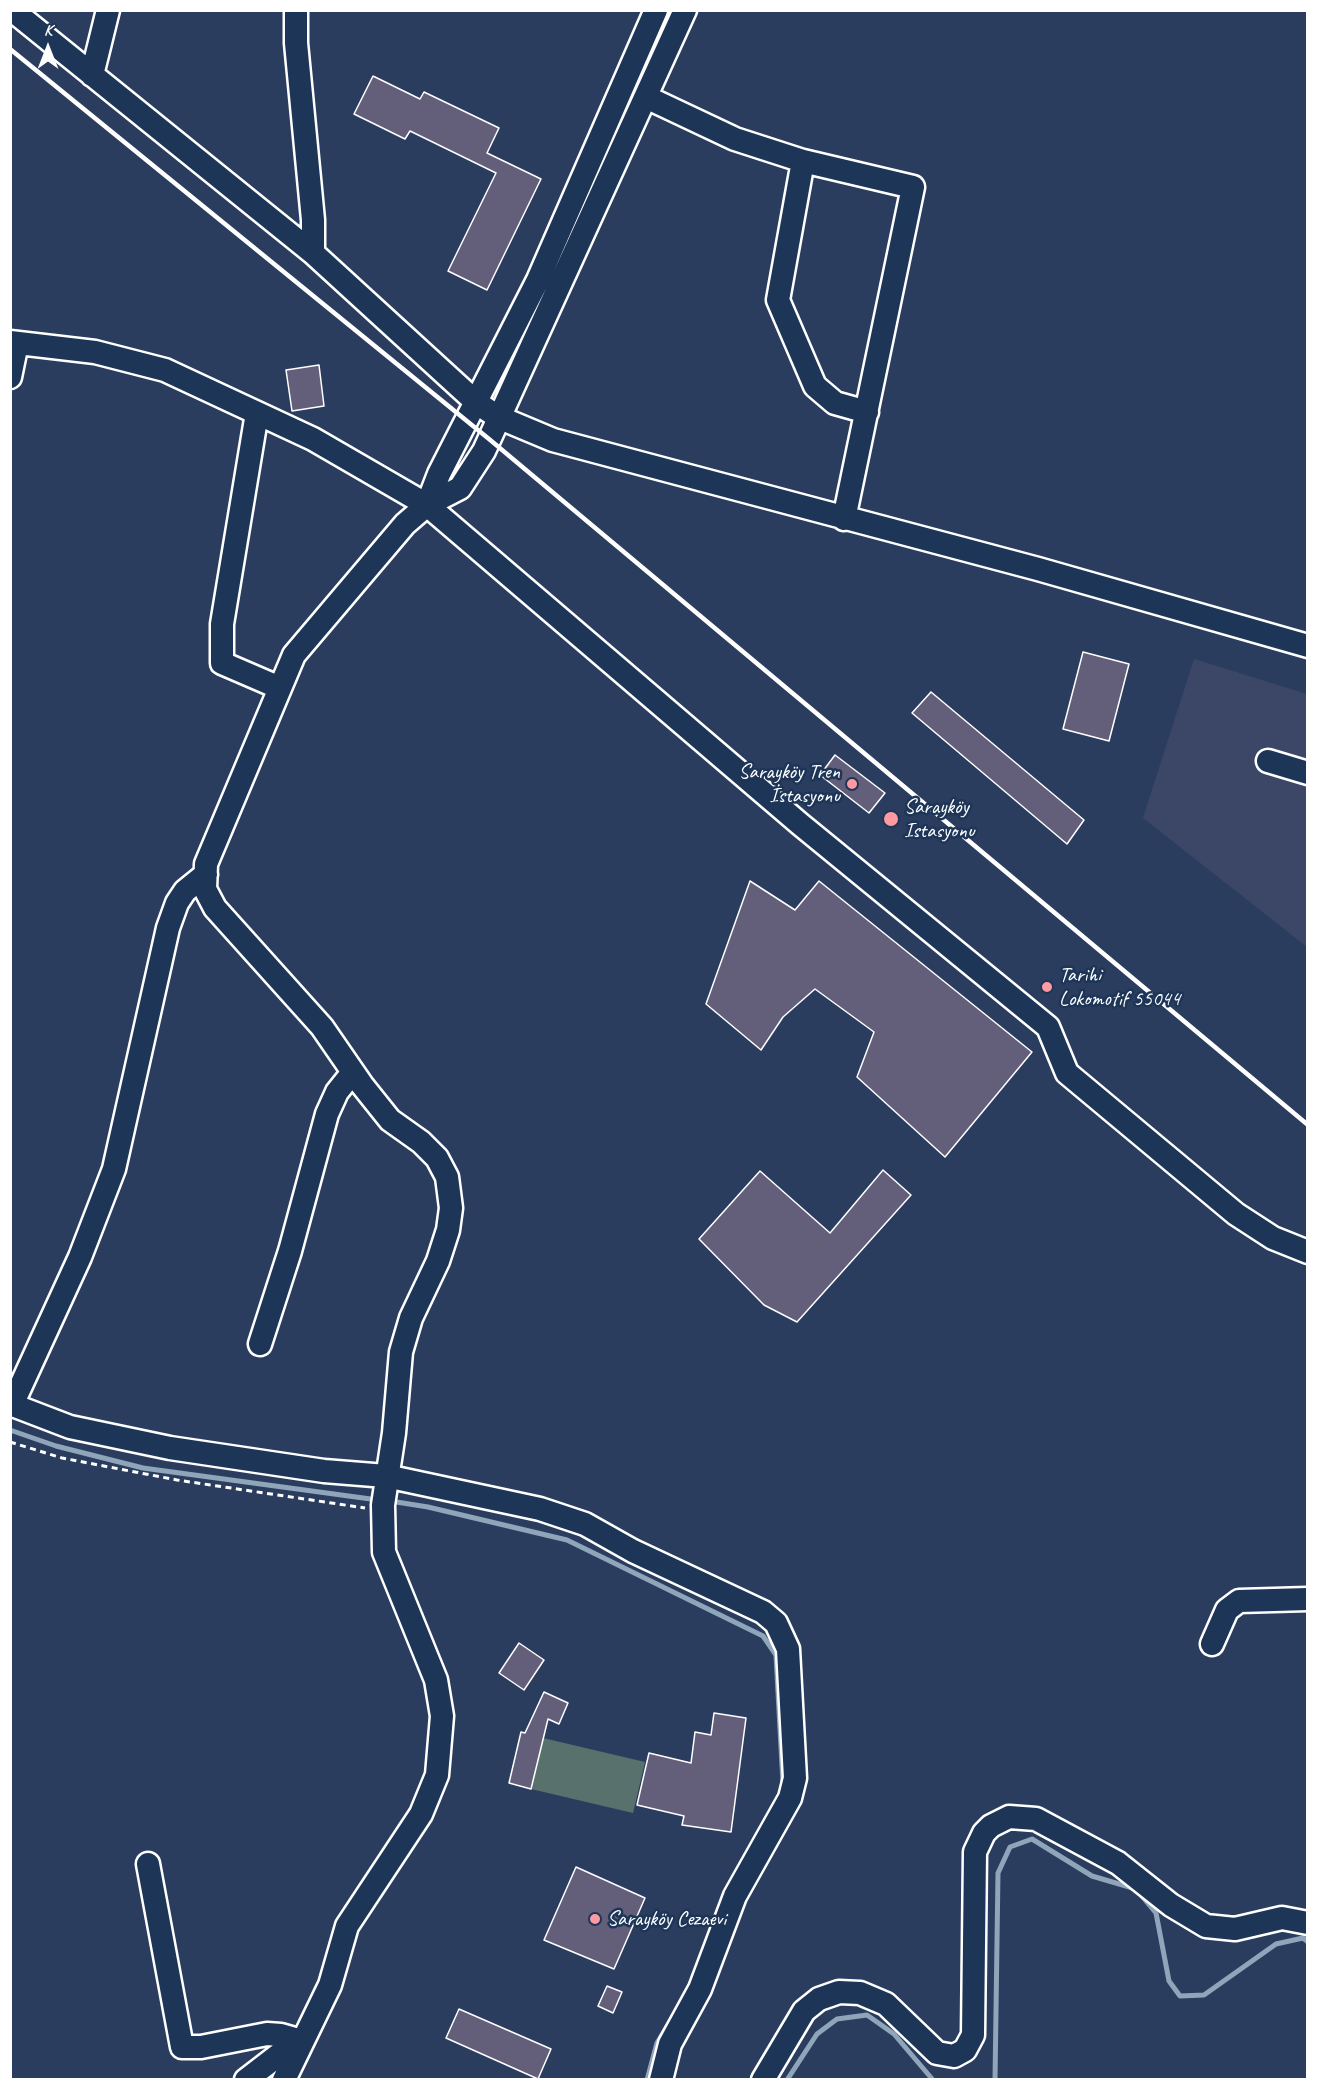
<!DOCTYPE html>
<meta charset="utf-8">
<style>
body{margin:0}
#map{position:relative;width:1318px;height:2090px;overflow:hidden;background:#2b3d5e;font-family:Caveat,sans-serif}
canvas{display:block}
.frame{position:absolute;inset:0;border:12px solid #fff;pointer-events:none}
.north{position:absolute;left:18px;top:18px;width:60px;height:60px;-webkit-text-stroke:4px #1d3557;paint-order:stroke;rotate:0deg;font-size:16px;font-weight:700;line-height:24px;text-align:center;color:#fff}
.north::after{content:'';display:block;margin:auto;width:21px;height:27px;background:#fff;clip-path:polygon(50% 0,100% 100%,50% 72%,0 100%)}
</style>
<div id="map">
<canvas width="1318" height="2090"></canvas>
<div class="frame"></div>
<div class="north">K</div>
</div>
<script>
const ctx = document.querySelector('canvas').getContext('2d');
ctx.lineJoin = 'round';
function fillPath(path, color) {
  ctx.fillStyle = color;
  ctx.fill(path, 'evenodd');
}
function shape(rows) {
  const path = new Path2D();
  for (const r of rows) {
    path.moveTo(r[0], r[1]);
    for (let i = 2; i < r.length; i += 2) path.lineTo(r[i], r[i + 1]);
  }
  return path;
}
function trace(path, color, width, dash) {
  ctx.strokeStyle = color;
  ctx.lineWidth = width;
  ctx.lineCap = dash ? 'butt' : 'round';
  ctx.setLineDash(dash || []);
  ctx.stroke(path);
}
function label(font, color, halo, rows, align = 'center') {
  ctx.font = font + ' Caveat,sans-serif';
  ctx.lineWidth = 5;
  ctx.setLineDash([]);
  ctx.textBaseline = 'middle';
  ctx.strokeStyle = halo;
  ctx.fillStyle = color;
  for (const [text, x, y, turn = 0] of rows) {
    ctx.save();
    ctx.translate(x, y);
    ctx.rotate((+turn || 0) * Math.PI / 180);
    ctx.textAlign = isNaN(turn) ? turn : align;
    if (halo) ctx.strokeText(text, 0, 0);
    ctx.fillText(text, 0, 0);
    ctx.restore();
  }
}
fillPath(shape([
 [1194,659,1307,694,1307,947,1143,818]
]), '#3c4767');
fillPath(shape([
 [543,1738,645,1762,633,1813,531,1789]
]), '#59716d');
trace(shape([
 [10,1430,56,1446,143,1468,378,1500],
 [390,1501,428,1507,567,1540,763,1636,776,1655,783,1784],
 [647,2080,657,2043,672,2018],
 [787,2080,817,2034,837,2019,867,2015,894,2034,933,2080],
 [995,2080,998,1873,1010,1847,1032,1839,1092,1876,1136,1889,1156,1913,1169,1981,1180,1996,1204,1995,1276,1944,1303,1938,1308,1942]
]), '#8fa5ba', 5);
const building = shape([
 [373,76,420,99,424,92,499,128,487,153,541,179,487,290,448,271,496,173,410,131,405,139,354,114,373,76],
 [319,365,324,406,292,411,286,370,319,365],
 [1083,652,1129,664,1109,741,1063,729,1083,652],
 [931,692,1084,820,1067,844,912,713,931,692],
 [835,755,885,793,869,813,820,775,835,755],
 [750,881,795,910,819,881,1032,1052,945,1157,857,1077,874,1032,815,989,783,1017,761,1050,706,1004,750,881],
 [883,1170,911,1195,797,1322,764,1305,699,1239,760,1171,830,1233,883,1170],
 [519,1643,544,1660,524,1690,499,1673,519,1643],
 [544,1692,568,1703,559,1724,548,1719,531,1789,509,1783,521,1732,525,1733,544,1692],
 [714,1713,746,1718,731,1832,682,1825,684,1816,637,1805,649,1753,691,1763,695,1732,711,1735,714,1713],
 [576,1867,645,1898,614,1969,544,1940,576,1867],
 [607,1986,622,1992,613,2013,598,2006,607,1986],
 [459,2009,551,2049,538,2079,446,2038,459,2009]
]);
fillPath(building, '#635f7b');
trace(building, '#fff', 1.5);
const minor = shape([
 [12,10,313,253,477,403,498,417,553,440,1038,569,1308,646],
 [296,10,296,43,313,220,313,253],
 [92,75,108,10],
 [646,97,735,139,803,161,913,187,844,519],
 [803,161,778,300,815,386,835,403,867,412],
 [10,342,95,352,165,370,313,439,427,505,800,824,1048,1027,1067,1073,1236,1214,1273,1238,1308,1252],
 [10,377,17,343],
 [257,413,222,624,222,663,280,688],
 [427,505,439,474,538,280,656,10],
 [1268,761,1308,773],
 [260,1344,290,1251,327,1114,337,1092,353,1072],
 [10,1404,70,1427,170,1448,324,1471,386,1476,540,1509,585,1524,633,1551,763,1612,776,1623,788,1649,795,1778,790,1798,735,1896,700,1989,670,2044,661,2080],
 [12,1405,80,1257,114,1169,168,928,177,903,185,891,206,874],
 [1212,1644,1227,1610,1239,1601,1308,1599],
 [148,1864,182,2047,201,2047,267,2034,281,2035,302,2041],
 [246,2080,298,2040],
 [284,2080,330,1985,347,1926,421,1814,437,1775,442,1716,436,1680,384,1552,383,1505,394,1433,401,1352,411,1318,438,1261,448,1230,451,1208,447,1177,437,1158,421,1142,390,1120,362,1085,322,1027,215,908,205,889,206,864,294,655,405,524,427,505,460,488,484,451,685,10],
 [763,2080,804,2011,819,1999,839,1992,860,1993,886,2004,937,2053,954,2056,965,2050,973,2035,975,1852,984,1833,991,1826,1009,1817,1036,1819,1118,1863,1171,1905,1206,1926,1235,1929,1282,1918,1308,1923]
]);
trace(minor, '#fff', 27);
trace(shape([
 [10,1442,62,1458,177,1480,365,1508]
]), '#fff', 3, [6, 4.5]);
trace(minor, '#1d3557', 22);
trace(shape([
 [10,49,489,439,1308,1125]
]), '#fff', 4.5);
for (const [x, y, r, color] of [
 [852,784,6,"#ff9aa2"],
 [891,819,8,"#ff9aa2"],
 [1047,987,6,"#ff9aa2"],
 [595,1919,6,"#ff9aa2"]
]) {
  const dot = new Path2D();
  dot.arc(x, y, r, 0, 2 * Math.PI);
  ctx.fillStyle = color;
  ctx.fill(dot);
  trace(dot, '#1d3557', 2);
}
label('21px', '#fff', '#1d3557', [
 ["Sarayköy Tren",840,772,"right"],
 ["İstasyonu",840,796,"right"],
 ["Sarayköy",904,807],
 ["Istasyonu",904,831],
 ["Tarihi",1059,975],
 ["Lokomotif 55044",1059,999],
 ["Sarayköy Cezaevi",607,1919]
], 'left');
</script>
